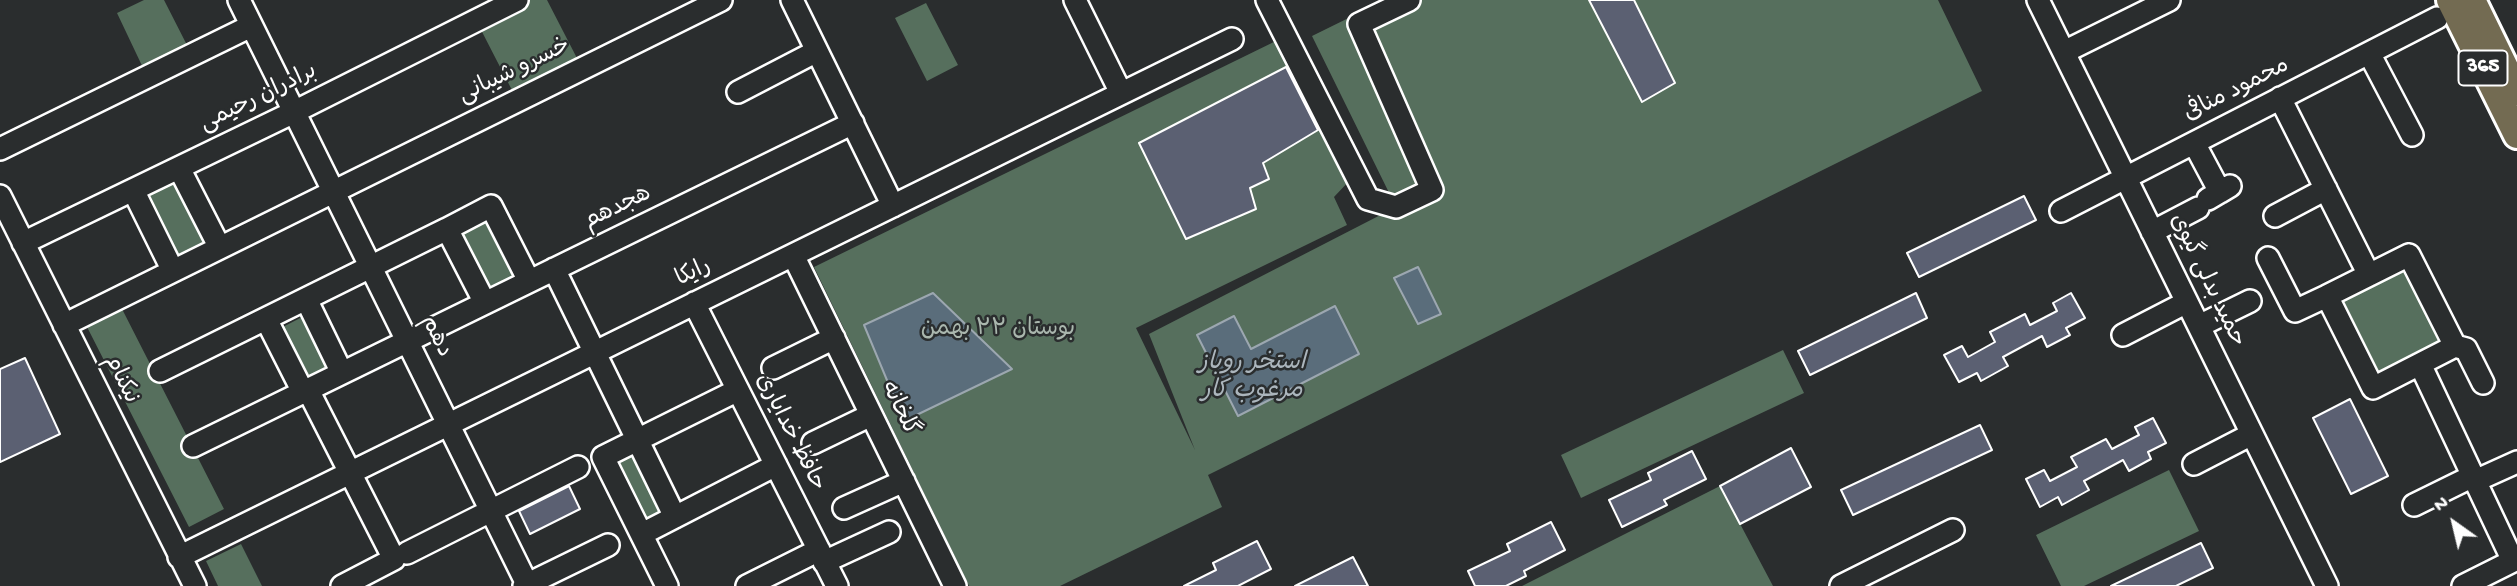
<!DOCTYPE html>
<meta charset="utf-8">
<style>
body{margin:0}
#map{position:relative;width:2517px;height:586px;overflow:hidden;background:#2a2d2e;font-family:"Gochi Hand",sans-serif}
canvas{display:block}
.north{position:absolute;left:2419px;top:488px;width:70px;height:70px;-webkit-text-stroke:5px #2a2d2e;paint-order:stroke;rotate:326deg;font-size:19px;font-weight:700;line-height:28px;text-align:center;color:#fff}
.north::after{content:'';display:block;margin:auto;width:24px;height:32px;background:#fff;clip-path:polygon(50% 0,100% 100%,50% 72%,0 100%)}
</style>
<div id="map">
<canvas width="2517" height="586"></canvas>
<div class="north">N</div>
</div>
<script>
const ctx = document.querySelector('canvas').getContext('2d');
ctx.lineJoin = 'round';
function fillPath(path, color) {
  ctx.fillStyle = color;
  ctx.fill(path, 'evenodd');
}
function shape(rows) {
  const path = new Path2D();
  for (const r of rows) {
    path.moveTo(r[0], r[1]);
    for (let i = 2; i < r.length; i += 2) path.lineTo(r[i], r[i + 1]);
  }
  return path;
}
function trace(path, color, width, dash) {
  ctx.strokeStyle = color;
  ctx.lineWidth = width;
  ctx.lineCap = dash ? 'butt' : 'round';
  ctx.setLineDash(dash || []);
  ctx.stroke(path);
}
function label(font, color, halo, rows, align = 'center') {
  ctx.font = font + ' "Gochi Hand","Playpen Sans Arabic",sans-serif';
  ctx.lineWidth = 5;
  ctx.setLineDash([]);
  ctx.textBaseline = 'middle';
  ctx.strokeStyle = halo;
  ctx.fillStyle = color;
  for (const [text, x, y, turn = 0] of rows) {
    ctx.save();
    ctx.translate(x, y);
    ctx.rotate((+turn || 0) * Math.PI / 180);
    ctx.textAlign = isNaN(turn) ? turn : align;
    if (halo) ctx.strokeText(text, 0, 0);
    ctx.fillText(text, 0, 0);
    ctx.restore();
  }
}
fillPath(shape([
 [144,0,164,0,190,51,145,72,117,13],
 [529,0,547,0,580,64,515,96,479,26],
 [1385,0,1938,0,1982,91,1208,475,1222,507,1060,586,969,586,814,267,1282,38,1351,179,1334,197,1347,225,1136,328,1195,450,1149,334,1396,207,1312,36],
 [926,3,958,65,927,81,895,18],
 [178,175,212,243,172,263,138,194],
 [491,211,525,277,485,297,451,232],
 [2411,255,2455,346,2374,387,2328,296],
 [121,307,224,509,189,527,86,325],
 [308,314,335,368,303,383,277,330],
 [1783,350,1804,393,1581,498,1561,455],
 [634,448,666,513,640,525,609,461],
 [2169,470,2199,531,2084,586,2061,586,2036,535],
 [1720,486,1773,586,1522,586],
 [241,544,262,586,218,586,206,561]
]), '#566f5d');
const water = shape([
 [1418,267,1441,314,1418,324,1394,278,1418,267],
 [933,293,1012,369,904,421,864,325,933,293],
 [1335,306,1359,354,1238,416,1197,335,1234,316,1251,349,1335,306]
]);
fillPath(water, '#5a6d7b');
trace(water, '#9ca7b0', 2);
const building = shape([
 [1589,0,1634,0,1675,83,1642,102,1589,0],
 [1286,67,1318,130,1263,163,1269,179,1250,188,1256,209,1186,239,1139,143,1286,67],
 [2024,196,2036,220,1919,277,1907,253,2024,196],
 [1916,293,1927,318,1810,375,1798,351,1916,293],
 [2071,293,2085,318,2066,328,2070,335,2047,347,2042,336,2003,357,2008,366,1981,381,1977,373,1959,382,1944,355,1962,346,1968,357,1995,342,1990,332,2025,314,2030,325,2057,311,2053,303,2071,293],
 [25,358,60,434,0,462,0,369,25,358],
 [2350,399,2388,476,2351,494,2313,418,2350,399],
 [2153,418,2166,443,2148,452,2151,459,2129,471,2123,460,2084,481,2089,490,2062,505,2058,497,2040,507,2026,479,2044,470,2050,481,2077,467,2071,457,2106,439,2112,449,2139,435,2135,427,2153,418],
 [1980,425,1992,450,1853,515,1841,490,1980,425],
 [1791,448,1811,487,1740,524,1720,486,1791,448],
 [1692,451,1706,479,1664,500,1667,505,1622,527,1609,500,1651,480,1648,473,1692,451],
 [569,486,580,509,530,534,519,511,569,486],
 [1551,522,1565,550,1524,571,1526,576,1506,586,1475,586,1468,571,1510,551,1507,544,1551,522],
 [1257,541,1271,569,1238,586,1184,586,1216,570,1213,563,1257,541],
 [2201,543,2213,568,2176,586,2111,586,2201,543],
 [1353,557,1368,586,1295,586,1353,557]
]);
fillPath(building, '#5b6072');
trace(building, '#fff', 2);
const minor = shape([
 [239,0,528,586],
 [792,0,893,206],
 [1075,0,1121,93],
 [1267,0,1368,199,1396,207,1432,190,1359,24,1409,0],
 [2038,0,2327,586],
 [2064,52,2169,0],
 [2369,53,2412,135],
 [738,92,817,51],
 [2280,98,2369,275],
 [2194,143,2220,192,2230,186,2208,199],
 [0,149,251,26],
 [179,168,220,248],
 [133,190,173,271],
 [0,196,195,586],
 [2061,211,2437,18],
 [2275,216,2326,189],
 [2152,232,2198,208],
 [23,243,294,112,517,0],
 [793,255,955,586],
 [2409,255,2455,346,2373,388,2327,296,2409,255],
 [2268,258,2295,311,2327,296],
 [554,269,675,517],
 [306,299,342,373],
 [485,303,447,229,491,206,529,281],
 [694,303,837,586],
 [266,319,303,392],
 [64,325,721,0],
 [2199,326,2250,301],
 [2123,335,2187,302],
 [2455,346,2466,349,2483,383],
 [2420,364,2513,561],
 [773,368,834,338],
 [160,371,447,229],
 [308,390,394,559,342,586],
 [813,443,871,415],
 [193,446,853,123],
 [2194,464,2252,434],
 [2475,481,2517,462],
 [2414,505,2473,476],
 [844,508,904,481],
 [642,534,776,465],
 [407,553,578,467],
 [179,557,1232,39],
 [824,562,889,532],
 [524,586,608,545],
 [667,586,603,457,738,390],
 [747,586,819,550],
 [1841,586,1953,530],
 [2463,586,2517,559]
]);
const major = shape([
 [2450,0,2517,135],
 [2472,0,2517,92]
]);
trace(minor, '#fff', 26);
trace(major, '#fff', 32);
trace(minor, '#2a2d2e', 21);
trace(major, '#736b52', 26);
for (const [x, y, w] of [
 [2483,68,49]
]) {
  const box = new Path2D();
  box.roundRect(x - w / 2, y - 17.5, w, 35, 5);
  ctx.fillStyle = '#2a2d2e';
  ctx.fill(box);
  trace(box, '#fff', 2);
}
label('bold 21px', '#fff', null, [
 ["365",2483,68]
]);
label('23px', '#fff', '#2a2d2e', [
 ["خسرو شیبانی",515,72,-26],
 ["محمود منافی",2237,91,-27],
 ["برادران رحیمی",259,99,-26],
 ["هجدهم",618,209,-26],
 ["رایکا",694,274,-26],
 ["حمید بدلی گیوی",2206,281,64],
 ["دهم",435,337,64],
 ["نیکنام",120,380,64],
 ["گلخانه",898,409,64],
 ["حافظ خدایاری",789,433,63]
]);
label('23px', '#aab7ae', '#2a2d2e', [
 ["بوستان ۲۲ بهمن",998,330]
]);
label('italic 24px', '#acb6bd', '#2a2d2e', [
 ["استخر روباز",1252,364],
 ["مرغوب کار",1252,392]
]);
</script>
